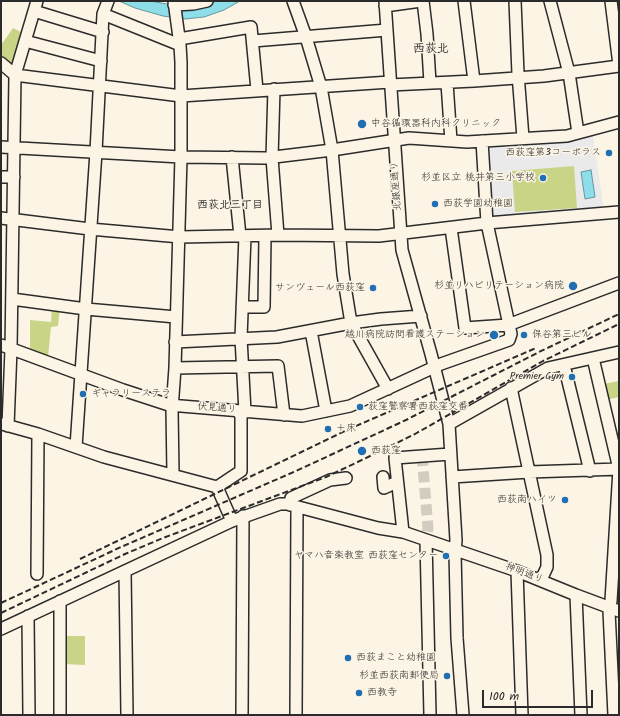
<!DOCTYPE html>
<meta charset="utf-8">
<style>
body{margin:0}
#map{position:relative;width:620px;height:716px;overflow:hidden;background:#fcf5e5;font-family:Kalam,sans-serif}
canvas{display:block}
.frame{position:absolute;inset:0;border:2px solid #2b2b2b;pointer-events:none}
.scale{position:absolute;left:482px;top:690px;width:111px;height:18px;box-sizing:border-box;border:2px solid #2b2b2b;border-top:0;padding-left:5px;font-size:12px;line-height:14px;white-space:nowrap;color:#2b2b2b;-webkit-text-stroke:3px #fcf5e5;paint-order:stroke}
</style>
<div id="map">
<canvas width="620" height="716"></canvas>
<div class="frame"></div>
<div class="scale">100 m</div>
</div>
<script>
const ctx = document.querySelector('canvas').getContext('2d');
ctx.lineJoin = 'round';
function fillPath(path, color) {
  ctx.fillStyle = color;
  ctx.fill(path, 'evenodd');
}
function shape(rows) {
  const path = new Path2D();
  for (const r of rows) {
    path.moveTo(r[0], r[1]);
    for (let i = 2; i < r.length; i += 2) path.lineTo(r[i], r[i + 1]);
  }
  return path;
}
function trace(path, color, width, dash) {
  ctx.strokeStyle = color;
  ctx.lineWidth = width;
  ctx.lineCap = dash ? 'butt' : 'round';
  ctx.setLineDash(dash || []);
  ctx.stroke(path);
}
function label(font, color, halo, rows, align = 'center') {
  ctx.font = font + ' Kalam,"Klee One",sans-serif';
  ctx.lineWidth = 3;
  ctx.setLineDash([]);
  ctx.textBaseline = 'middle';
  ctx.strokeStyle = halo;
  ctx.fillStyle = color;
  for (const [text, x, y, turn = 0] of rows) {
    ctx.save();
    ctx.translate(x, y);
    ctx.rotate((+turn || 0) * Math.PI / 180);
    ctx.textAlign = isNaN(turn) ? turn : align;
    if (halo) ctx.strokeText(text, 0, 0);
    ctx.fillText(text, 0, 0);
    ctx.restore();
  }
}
fillPath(shape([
 [593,136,604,210,491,220,487,146,569,141]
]), '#eaeaeb');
fillPath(shape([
 [13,28,23,33,11,67,1,57,1,45],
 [574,166,577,208,515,212,512,171],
 [52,306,60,307,58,326,51,327,48,357,30,351,30,320,51,322],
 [619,381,619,397,606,400,603,384],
 [63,636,85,636,85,665,63,664]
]), '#c9d487');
const water = shape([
 [119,1,150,1,184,7,202,5,217,1,240,1,224,10,204,17,185,19,163,16,135,8,119,1],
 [591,170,595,197,585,199,581,172,591,170]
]);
fillPath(water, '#8edeea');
trace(water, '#66969e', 1);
trace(shape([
 [422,455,428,528,426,540]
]), '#d2cdc0', 11, [11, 5.5]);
const minor = shape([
 [293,1,306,37,321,87,332,150,343,274,351,323,388,389],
 [385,1,402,250,431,354,449,424,456,540,455,553,457,638,463,715],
 [423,1,427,34,430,83],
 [464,1,474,81],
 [515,1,518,74,523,138],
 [550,1,569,73,578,133],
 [611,1,619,65],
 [174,5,193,4,207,1],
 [385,6,421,1],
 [34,11,103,32],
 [103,14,180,45],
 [179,39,251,27,257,90],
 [25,41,101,61],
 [253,41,387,30],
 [1,63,15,75,181,96,390,82],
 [447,83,451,141],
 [390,85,474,81,544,76,619,66],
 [274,89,272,158,278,235],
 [1,147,181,157,266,158,332,150,409,138,467,142,567,136,619,122],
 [232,157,240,236],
 [1,177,14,177],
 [1,218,90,229,180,237,278,235,379,236,487,223,619,212],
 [451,228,465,328,508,325,619,283],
 [245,236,241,338,245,412],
 [12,299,86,309,176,317],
 [242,307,264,307,265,236],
 [311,331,326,411],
 [175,342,277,337,351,323,381,319,421,316],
 [1,345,123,390,169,405,302,416,350,406,441,364,509,340,511,334,487,223,482,141],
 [593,358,619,469,611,601,609,611,614,715],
 [564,365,590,471],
 [175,368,278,366,284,415],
 [511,388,547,555,547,567,541,580],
 [2,424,38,434,104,457,217,487,241,471,241,416,238,411],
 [449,424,548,368,619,352],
 [8,426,11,349,15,75,37,1],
 [76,447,96,152,103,14,108,1],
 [173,474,172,409,175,368,181,157,181,62,180,45,174,1],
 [383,477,384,488,397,482],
 [452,477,529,472,619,469],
 [217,487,232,521],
 [290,505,291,498,330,480,346,478],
 [403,532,395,458,450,454],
 [426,540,430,715],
 [125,571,127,715],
 [517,571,522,715],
 [37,574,38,434],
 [576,595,581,715],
 [60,601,60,715],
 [28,616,29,715],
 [1,629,232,521,280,504,287,504,378,528,403,532,517,571,576,595,619,611],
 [242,715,243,516],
 [296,715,297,507]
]);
trace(minor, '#2b2b2b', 14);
trace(minor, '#fcf5e5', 11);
trace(shape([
 [80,559,349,429,536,348],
 [1,603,121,547,296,471,406,420,539,352,619,314],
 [1,613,125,554,163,538,326,477,364,459,415,434,543,361,619,324]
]), '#2b2b2b', 2, [6, 3]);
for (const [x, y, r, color] of [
 [362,124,5,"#1f6fb2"],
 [609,153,4,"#1f6fb2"],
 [543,178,4,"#1f6fb2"],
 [435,204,4,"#1f6fb2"],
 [573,286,5,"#1f6fb2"],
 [373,288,4,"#1f6fb2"],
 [494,335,5,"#1f6fb2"],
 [524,335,4,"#1f6fb2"],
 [572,377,4,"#1f6fb2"],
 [83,394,4,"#1f6fb2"],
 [360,407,4,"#1f6fb2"],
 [328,429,4,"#1f6fb2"],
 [362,451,5,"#1f6fb2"],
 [565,500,4,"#1f6fb2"],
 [446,556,4,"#1f6fb2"],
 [348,658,4,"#1f6fb2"],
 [447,676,4,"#1f6fb2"],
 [359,693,4,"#1f6fb2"]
]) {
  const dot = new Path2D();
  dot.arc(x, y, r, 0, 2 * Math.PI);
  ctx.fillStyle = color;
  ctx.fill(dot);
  trace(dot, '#fcf5e5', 1.5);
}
label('10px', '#2b2b2b', '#fcf5e5', [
 ["中谷循環器科内科クリニック",371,124],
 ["西荻窪第3コーポラス",601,153,"right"],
 ["杉並区立 桃井第三小学校",535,178,"right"],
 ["西荻学園幼稚園",443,204],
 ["杉並リハビリテーション病院",564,286,"right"],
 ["サンヴェール西荻窪",365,288,"right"],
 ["越川病院訪問看護ステーション",485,335,"right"],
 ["保谷第三ビル",532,335],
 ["Premier Gym",564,377,"right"],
 ["ギャラリーステラ",91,394],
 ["荻窪警察署西荻窪交番",368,407],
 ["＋床",336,429],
 ["西荻窪",371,451],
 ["西荻南ハイツ",557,500,"right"],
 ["ヤマハ音楽教室 西荻窪センター",438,556,"right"],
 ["西荻まこと幼稚園",356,658],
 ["杉並西荻南郵便局",439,676,"right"],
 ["西教寺",367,693]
], 'left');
label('10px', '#2b2b2b', '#fcf5e5', [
 ["北銀座通り",397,186,-94],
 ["伏見通り",217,409,5],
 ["神明通り",524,574,21]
]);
label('bold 11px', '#2b2b2b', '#fcf5e5', [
 ["西荻北三丁目",230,206]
]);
label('bold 12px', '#2b2b2b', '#fcf5e5', [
 ["西荻北",431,50]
]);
</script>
